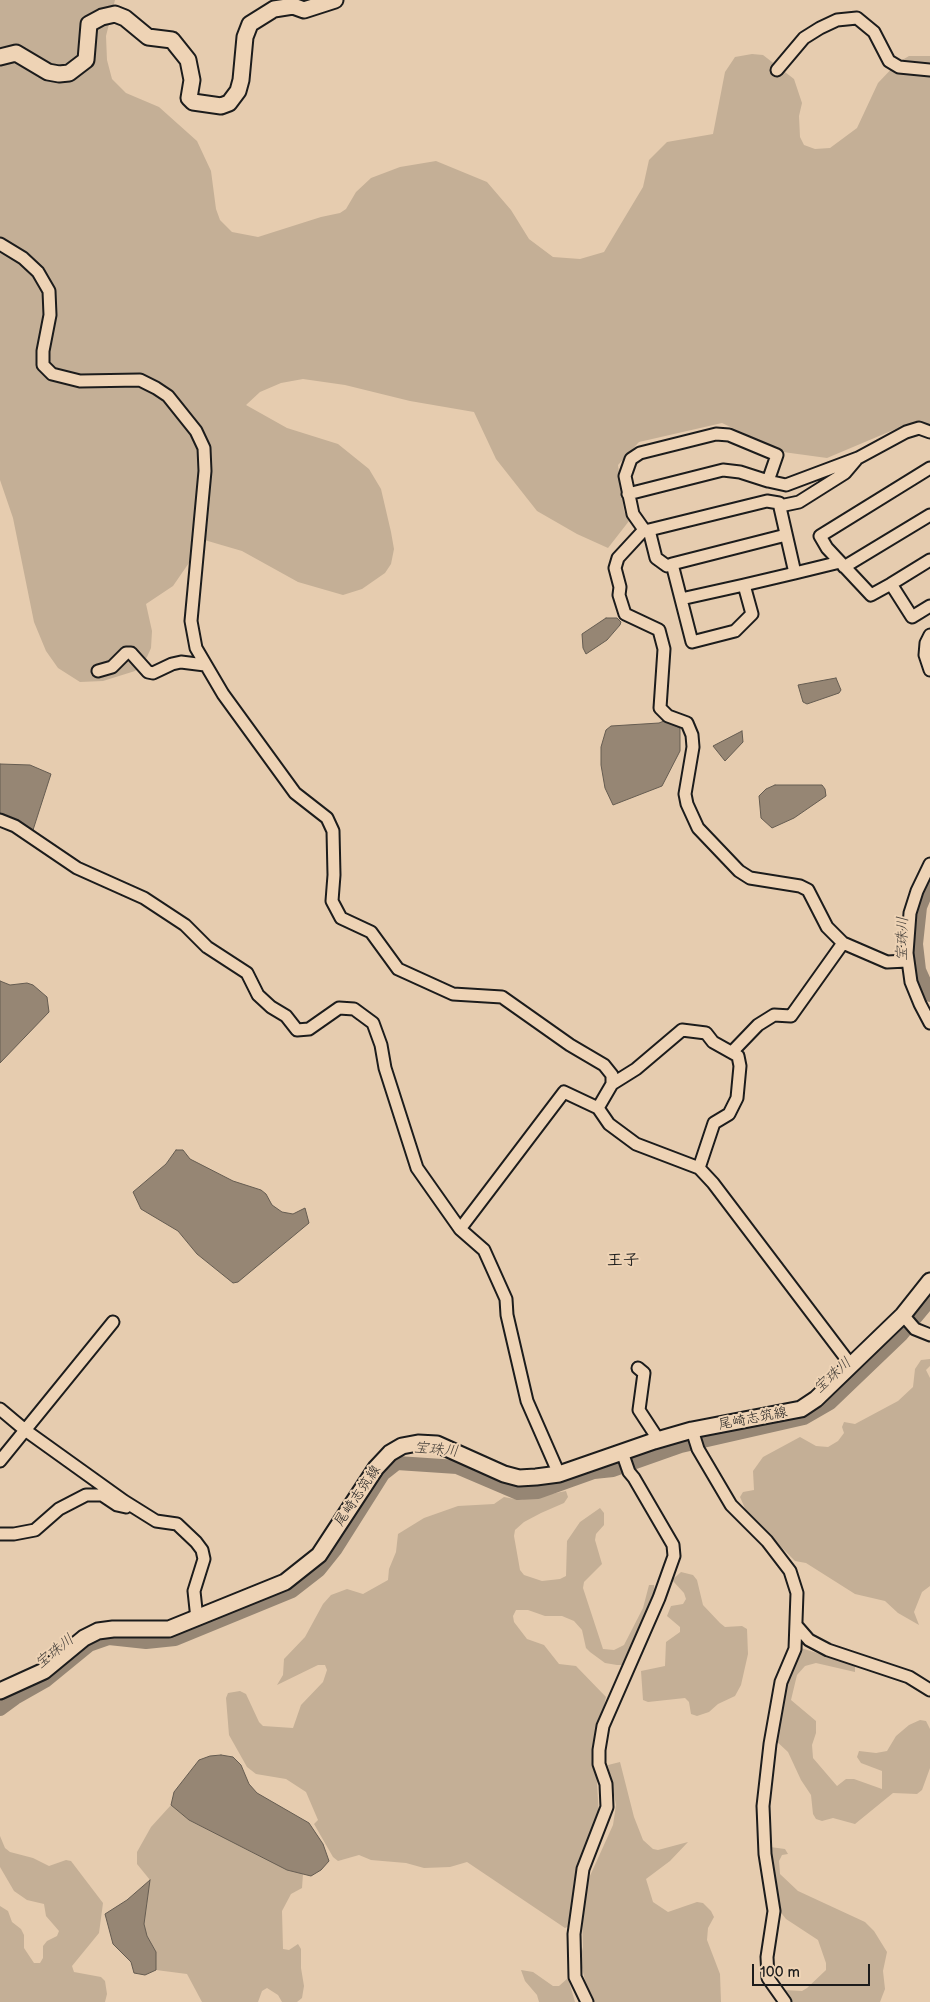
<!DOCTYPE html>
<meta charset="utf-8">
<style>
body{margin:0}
#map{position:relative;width:930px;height:2002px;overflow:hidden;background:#e6ccaf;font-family:"Balsamiq Sans",sans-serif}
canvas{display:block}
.scale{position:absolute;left:752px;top:1964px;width:118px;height:22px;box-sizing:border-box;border:2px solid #1c1c1c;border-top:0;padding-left:6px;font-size:15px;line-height:18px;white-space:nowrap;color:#1c1c1c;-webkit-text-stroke:4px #eed3b5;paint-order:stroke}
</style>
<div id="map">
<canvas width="930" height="2002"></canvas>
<div class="scale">100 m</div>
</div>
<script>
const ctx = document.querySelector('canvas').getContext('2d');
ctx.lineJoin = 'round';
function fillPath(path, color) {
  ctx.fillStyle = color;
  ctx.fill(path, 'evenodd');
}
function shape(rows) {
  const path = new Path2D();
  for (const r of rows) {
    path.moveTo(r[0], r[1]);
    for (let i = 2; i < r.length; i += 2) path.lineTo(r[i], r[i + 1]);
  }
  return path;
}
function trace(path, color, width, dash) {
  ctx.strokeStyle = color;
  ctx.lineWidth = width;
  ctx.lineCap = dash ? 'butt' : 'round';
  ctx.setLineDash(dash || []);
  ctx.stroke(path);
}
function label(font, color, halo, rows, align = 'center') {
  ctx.font = font + ' "Balsamiq Sans","Klee One",sans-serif';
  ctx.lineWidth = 4;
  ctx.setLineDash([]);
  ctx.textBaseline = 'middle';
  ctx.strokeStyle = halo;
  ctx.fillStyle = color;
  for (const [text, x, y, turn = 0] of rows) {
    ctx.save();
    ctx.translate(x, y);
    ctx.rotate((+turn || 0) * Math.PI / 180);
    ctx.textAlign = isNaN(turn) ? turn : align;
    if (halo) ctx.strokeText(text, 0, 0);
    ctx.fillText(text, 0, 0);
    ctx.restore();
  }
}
fillPath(shape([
 [0,0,115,0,106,36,107,60,112,79,126,93,159,107,197,141,211,171,216,209,220,220,232,232,258,237,321,217,340,213,346,209,356,192,371,178,400,167,436,161,487,182,511,210,529,239,553,257,580,259,604,252,643,187,649,160,667,142,713,134,725,72,735,57,752,54,763,55,794,79,802,103,799,116,800,137,804,145,815,149,830,148,857,128,878,83,897,63,909,56,930,56,930,427,922,423,898,428,827,458,783,452,722,423,639,442,618,465,624,511,629,521,608,548,577,534,537,511,496,459,474,412,410,401,345,385,303,379,281,383,260,392,246,405,287,428,338,444,369,469,381,489,391,532,394,549,391,564,385,573,362,589,343,595,298,582,242,551,201,539,193,557,173,586,146,604,152,631,151,648,147,657,135,671,103,681,80,682,58,668,46,651,34,622,13,518,0,480],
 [930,1359,930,1366,926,1370,930,1378,930,1586,922,1592,914,1612,919,1625,898,1613,885,1601,855,1594,806,1563,795,1561,747,1513,740,1497,743,1492,754,1490,753,1471,763,1457,800,1437,816,1446,828,1447,838,1441,844,1433,842,1427,844,1422,855,1424,898,1401,913,1387,915,1369,921,1360],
 [566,1491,568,1497,564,1503,541,1513,524,1522,515,1530,514,1536,520,1570,524,1575,542,1581,560,1579,566,1576,567,1541,580,1522,600,1508,604,1513,604,1525,596,1534,595,1540,602,1564,584,1582,583,1588,603,1649,614,1650,624,1645,643,1608,649,1585,654,1585,657,1620,642,1655,622,1665,617,1665,605,1663,590,1652,586,1648,582,1630,574,1621,562,1616,545,1616,528,1610,516,1610,513,1616,514,1622,527,1639,544,1645,559,1664,576,1666,606,1697,595,1749,599,1817,574,1880,572,1925,565,1928,467,1862,450,1867,424,1868,406,1863,371,1860,359,1855,338,1861,333,1857,314,1824,318,1820,306,1792,286,1779,256,1774,247,1767,229,1735,226,1698,228,1693,240,1691,246,1694,259,1722,263,1726,293,1728,301,1705,323,1682,327,1670,325,1665,318,1665,277,1685,283,1675,284,1659,305,1637,323,1604,331,1595,347,1589,363,1594,388,1580,389,1569,396,1552,398,1534,424,1518,458,1506,494,1504,504,1497,520,1500],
 [681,1572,693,1575,697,1580,703,1605,720,1623,725,1627,742,1626,747,1629,748,1654,741,1685,735,1696,718,1704,709,1712,697,1716,691,1714,689,1702,685,1698,648,1702,643,1700,641,1671,665,1666,666,1642,680,1632,680,1627,667,1616,671,1606,683,1604,686,1599,684,1593,672,1580],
 [801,1648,855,1665,855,1672,816,1663,805,1666,797,1675,791,1700,816,1721,816,1733,812,1745,813,1758,837,1786,846,1779,854,1779,882,1789,882,1771,861,1763,857,1757,859,1751,876,1753,887,1751,896,1736,909,1725,920,1720,926,1721,930,1729,930,1768,922,1790,917,1794,893,1793,855,1824,833,1818,822,1821,816,1819,813,1814,811,1795,801,1780,788,1752,774,1739,782,1685],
 [620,1762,634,1817,643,1840,653,1849,658,1850,688,1842,670,1861,646,1879,653,1902,668,1912,697,1902,703,1903,711,1911,714,1917,708,1928,707,1940,720,1974,721,2002,593,2002,588,1994,580,1959,583,1947,581,1888,589,1878,613,1825,616,1805,608,1765],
 [171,1805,189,1820,287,1870,303,1874,302,1888,291,1894,282,1911,283,1949,289,1950,298,1944,301,1949,301,1968,304,1986,302,1998,297,2002,282,2002,278,1995,267,1988,262,1991,258,2002,202,2002,187,1974,156,1970,156,1952,147,1936,144,1924,150,1880,137,1864,137,1852,151,1827],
 [0,1836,5,1848,10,1852,33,1858,49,1866,66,1860,71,1861,103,1903,99,1933,72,1966,74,1972,101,1977,105,1981,107,1994,105,2002,0,2002,0,1906,8,1911,12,1922,21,1929,24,1935,24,1948,34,1963,40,1963,43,1958,43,1946,47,1941,57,1936,59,1931,46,1916,44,1904,27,1900,14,1891,0,1867],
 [770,1847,785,1849,788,1854,782,1855,779,1861,780,1874,798,1891,865,1922,874,1931,887,1952,883,1971,885,1989,880,2002,777,2002,776,1998,783,1990,802,1991,807,1988,826,1970,826,1963,818,1940,786,1919,767,1895],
 [521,1970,533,1972,553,1986,559,1986,568,1978,575,2002,539,2002,537,1995,525,1981]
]), '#c4af96');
const water = shape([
 [606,618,617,618,621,622,620,625,607,640,586,654,583,648,582,634,606,618],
 [836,678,841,690,839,693,807,704,803,702,798,685,836,678],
 [664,721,680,728,680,751,662,786,613,805,605,788,601,765,601,747,606,730,611,726,659,723,664,721],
 [742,731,743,742,725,761,713,746,742,731],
 [0,764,30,765,51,774,33,830,0,819,0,764],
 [775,785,822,785,825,789,826,796,794,818,772,828,761,818,759,796,766,789,775,785],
 [0,981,10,985,27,983,33,985,47,997,49,1012,0,1063,0,981],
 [176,1150,183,1150,190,1159,233,1181,261,1190,266,1194,272,1205,282,1212,293,1214,305,1208,309,1223,238,1282,233,1283,197,1254,178,1231,141,1209,133,1192,166,1164,176,1150],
 [221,1755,233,1757,241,1765,249,1784,257,1793,309,1823,323,1844,329,1861,321,1870,311,1876,287,1870,189,1820,171,1805,174,1792,199,1760,210,1756,221,1755],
 [150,1880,144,1924,147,1936,156,1952,156,1970,145,1975,134,1973,131,1962,113,1944,105,1914,127,1900,150,1880]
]);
fillPath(water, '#968674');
trace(water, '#655c51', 1);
trace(shape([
 [930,883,920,907,916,944,919,970,930,995],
 [0,1709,15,1698,45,1681,89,1645,109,1638,146,1642,175,1639,292,1591,319,1570,335,1550,383,1474,397,1463,457,1467,518,1493,538,1492,594,1472,613,1470,681,1446,804,1418,830,1403,901,1335,930,1300]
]), '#968674', 14);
const minor = shape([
 [777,70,804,38,820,28,837,20,857,18,874,32,889,61,899,67,930,70],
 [0,244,23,258,38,272,49,291,50,315,43,351,43,365,52,374,80,381,140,380,156,388,168,396,196,431,204,448,205,471,191,621,196,648,223,694,295,793,327,818,333,831,334,875,332,901,341,918,371,932,398,969,453,994,502,997,570,1045,604,1065,612,1075,612,1084,598,1108],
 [930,468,820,536,827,548,871,595,891,584,912,617,930,606],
 [628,494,723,470,740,472,768,481],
 [780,506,799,502,845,473,856,460],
 [649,530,656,558,667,566,672,564,692,642,735,631,752,614,744,585,795,573,779,503,767,501,649,530,642,532,618,558,615,568,620,587,619,595,625,614,659,630,664,649,660,708,668,716,687,723,692,735,693,747,685,794,687,804,698,828,739,871,750,878,800,886,808,890,827,927,843,943,887,962,907,961],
 [645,531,633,514,625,476,631,459,640,453,716,434,729,435,777,455,768,481,786,485,858,458,906,432,919,428,930,432],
 [672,564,786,535],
 [844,567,930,515],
 [795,573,840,562],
 [891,584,930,560],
 [681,599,744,585],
 [930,635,926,643,925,655,930,670],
 [98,671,112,667,126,653,131,653,148,672,153,673,172,664,181,662,205,665],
 [0,820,15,826,77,868,144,898,185,925,207,947,247,973,258,995,271,1007,286,1016,297,1030,309,1029,339,1008,354,1009,373,1023,381,1045,385,1068,417,1168,460,1229,484,1250,506,1299,507,1315,527,1401,559,1474],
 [930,864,917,891,910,913,907,953,911,982,920,1004,930,1023],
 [733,1051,758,1025,774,1015,791,1016,843,943],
 [612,1084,636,1069,682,1030,706,1033,713,1042,738,1056,740,1066,737,1098,729,1114,714,1123,699,1168],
 [460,1229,564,1092,598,1108,609,1124,636,1144,699,1168,713,1183,851,1365],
 [903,1315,915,1329,930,1335],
 [638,1368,644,1373,639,1410,658,1439],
 [0,1409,25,1430,124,1501,156,1521,177,1524,196,1542,202,1550,204,1559,194,1591,197,1619],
 [692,1430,698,1449,731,1505,767,1541,790,1571,797,1593,795,1649,781,1682,770,1744,763,1806,765,1854,774,1911,767,1957,768,1978,785,2002],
 [0,1461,113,1322],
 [0,1534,14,1534,35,1530,59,1509,86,1495,102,1495,117,1505,126,1507],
 [796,1625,809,1640,828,1650,909,1677,930,1690],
 [587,2002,575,1977,574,1934,583,1869,607,1807,606,1784,599,1764,599,1750,603,1726,659,1598,674,1556,673,1545,634,1478,629,1472,622,1452]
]);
const major = shape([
 [0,57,16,53,48,72,59,74,69,73,86,60,89,24,102,17,115,14,125,18,148,37,172,40,188,60,192,80,189,98,193,102,221,106,229,103,238,91,241,80,245,37,250,24,274,9,293,6,304,10,335,0],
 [0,1691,44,1671,84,1638,98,1631,113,1629,169,1629,285,1582,319,1555,376,1468,390,1453,402,1446,418,1443,437,1444,504,1474,519,1478,536,1477,559,1474,654,1441,692,1430,801,1409,816,1399,903,1315,930,1281]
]);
trace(minor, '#1c1c1c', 15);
trace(major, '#1c1c1c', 19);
trace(minor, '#eed3b5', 11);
trace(major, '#eed3b5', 15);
label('14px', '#1c1c1c', '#eed3b5', [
 ["尾崎志筑線",753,1419,-11],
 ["尾崎志筑線",358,1496,-56]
]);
label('italic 15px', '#47413b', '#eed3b5', [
 ["宝珠川",903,939,-89],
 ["宝珠川",833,1376,-42],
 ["宝珠川",436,1450,6],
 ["宝珠川",55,1652,-39]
]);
label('bold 16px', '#1c1c1c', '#eed3b5', [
 ["王子",623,1261]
]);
</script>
